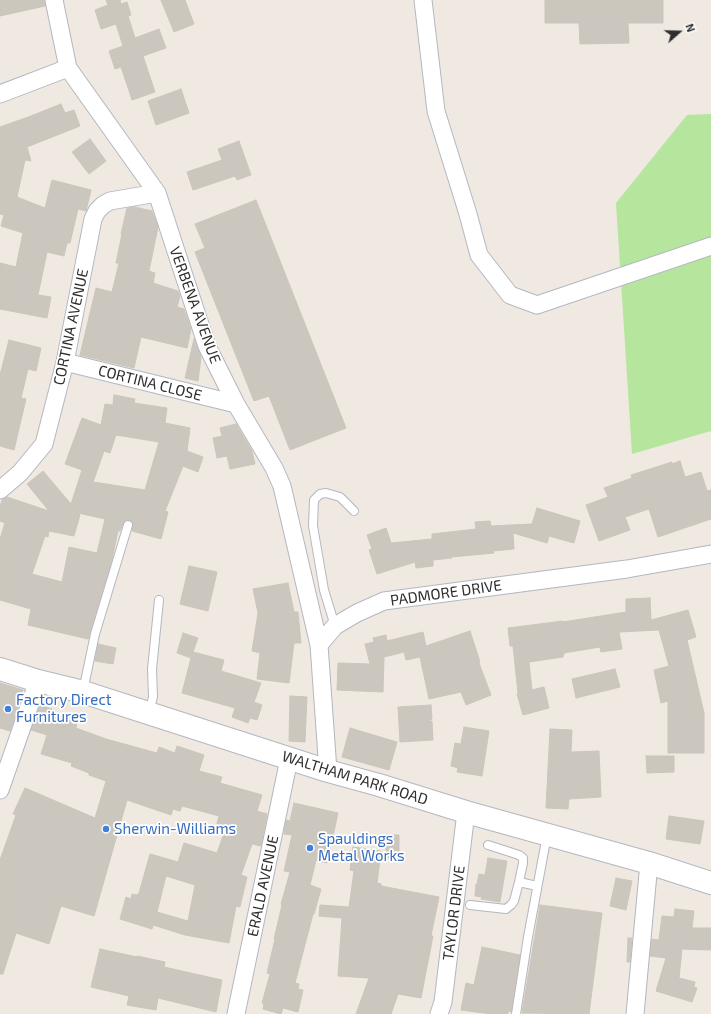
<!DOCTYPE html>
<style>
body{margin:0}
#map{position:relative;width:711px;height:1014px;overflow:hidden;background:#efe9e1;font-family:"Exo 2",sans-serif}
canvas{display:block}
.north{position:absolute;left:659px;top:12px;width:40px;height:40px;-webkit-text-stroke:3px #fff;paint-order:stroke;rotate:70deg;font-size:11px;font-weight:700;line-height:16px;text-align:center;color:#2e2e2e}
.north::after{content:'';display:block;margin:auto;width:14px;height:18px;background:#2e2e2e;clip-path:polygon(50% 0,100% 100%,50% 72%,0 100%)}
</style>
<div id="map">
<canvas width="711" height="1014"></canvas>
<div class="north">N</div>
</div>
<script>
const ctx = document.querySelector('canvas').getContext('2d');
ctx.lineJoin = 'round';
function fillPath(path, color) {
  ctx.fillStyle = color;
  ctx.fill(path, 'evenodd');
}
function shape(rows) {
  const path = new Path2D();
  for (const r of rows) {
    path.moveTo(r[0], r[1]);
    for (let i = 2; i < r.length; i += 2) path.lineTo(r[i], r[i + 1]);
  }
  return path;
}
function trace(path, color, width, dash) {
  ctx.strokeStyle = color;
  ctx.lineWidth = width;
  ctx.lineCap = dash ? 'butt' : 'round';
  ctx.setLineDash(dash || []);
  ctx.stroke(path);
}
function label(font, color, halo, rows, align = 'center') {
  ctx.font = font + ' "Exo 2",sans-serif';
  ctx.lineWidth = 3.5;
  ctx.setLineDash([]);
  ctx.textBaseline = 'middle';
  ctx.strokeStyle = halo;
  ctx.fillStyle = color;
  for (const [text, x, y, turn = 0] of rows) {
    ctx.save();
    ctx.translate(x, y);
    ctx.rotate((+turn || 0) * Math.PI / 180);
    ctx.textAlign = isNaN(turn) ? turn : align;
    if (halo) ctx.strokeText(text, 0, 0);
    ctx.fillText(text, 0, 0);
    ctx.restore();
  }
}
fillPath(shape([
 [711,114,711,431,632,454,616,203,687,115]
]), '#b6e59e');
const building = shape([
 [0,0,44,0,45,6,0,16,0,0],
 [106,0,120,0,121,4,127,2,131,15,128,16,135,38,159,29,166,48,143,56,155,92,132,100,121,67,115,69,109,51,123,46,116,24,101,29,95,10,108,5,106,0],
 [161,0,185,0,194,24,174,32,161,0],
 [545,0,663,0,663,23,628,23,629,43,580,44,579,23,545,23,545,0],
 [181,89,189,113,156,125,148,101,181,89],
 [61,104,65,113,74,110,80,126,27,147,31,161,25,160,17,197,45,208,52,180,91,190,86,211,78,209,70,243,67,243,64,256,47,252,38,295,51,297,47,318,0,309,0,263,16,267,23,233,1,226,4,215,0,214,0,127,31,116,61,104],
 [90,139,106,161,89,174,72,152,90,139],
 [239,141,251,175,237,180,235,176,193,190,187,172,222,160,218,149,239,141],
 [256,200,346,428,290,450,269,396,254,401,195,252,205,248,195,224,256,200],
 [135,207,152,211,158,227,149,271,155,273,153,283,178,291,180,296,177,307,184,309,191,329,187,348,141,337,134,368,80,355,96,288,112,292,119,263,116,263,122,234,121,234,127,208,135,207],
 [194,339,201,357,198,381,185,378,194,339],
 [9,340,41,348,36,371,28,369,21,398,26,399,14,450,0,446,0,375,9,340],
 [114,395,135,399,134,403,167,408,165,423,190,428,187,451,203,457,198,472,183,466,165,511,168,512,161,539,132,531,133,526,132,522,129,520,124,521,120,531,118,531,112,559,88,639,28,625,31,609,0,600,0,539,5,523,0,521,0,507,2,500,7,497,49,511,27,484,43,471,71,504,82,470,65,464,82,418,101,425,105,404,113,405,114,395],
 [116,435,159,442,145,490,93,482,104,451,110,453,116,435],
 [78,513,105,519,97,553,69,547,62,582,32,574,45,536,48,537,49,531,74,536,80,515,78,513],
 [236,424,252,451,255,464,230,469,227,456,217,458,213,438,222,436,220,428,236,424],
 [680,461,685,477,701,472,707,491,711,490,711,519,658,537,649,509,625,517,630,530,599,541,586,505,608,497,604,488,632,478,631,475,672,462,672,464,680,461],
 [537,508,580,521,574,543,549,536,547,543,513,533,514,549,493,551,494,553,451,557,452,558,433,560,433,566,416,568,415,562,377,574,369,550,372,549,367,535,386,528,391,543,432,539,432,534,476,529,475,522,490,521,491,526,532,524,537,508],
 [189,566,217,572,208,611,180,604,189,566],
 [288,583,294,612,298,612,301,643,294,643,289,683,257,679,260,653,252,651,258,613,253,589,288,583],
 [650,598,651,620,688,610,696,637,687,640,704,713,704,753,668,753,668,701,661,703,654,670,669,666,659,630,619,632,622,649,601,652,600,647,564,653,563,657,529,662,532,690,544,687,549,708,523,715,517,694,518,693,513,646,510,646,508,628,563,621,563,622,626,612,626,599,650,598],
 [470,631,480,662,479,663,491,695,466,705,461,692,429,699,420,657,406,660,404,652,384,657,383,692,337,690,338,663,370,664,365,644,374,642,373,638,386,635,387,641,423,632,426,646,470,631],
 [183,633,198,638,193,652,224,660,221,671,261,683,254,702,262,705,257,720,250,718,248,723,232,717,235,708,182,693,191,658,177,653,183,633],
 [98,644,116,648,113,664,95,661,98,644],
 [615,669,620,687,576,698,572,679,615,669],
 [0,683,23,690,20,699,21,699,10,731,0,728,0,683],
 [290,696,307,697,305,742,289,741,290,696],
 [40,705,52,709,50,715,77,723,76,728,106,739,157,753,159,747,175,753,177,746,204,755,199,771,222,777,220,783,262,795,257,811,267,814,261,846,252,844,241,875,247,877,240,907,236,906,229,943,185,935,153,925,152,929,120,919,126,897,131,899,132,894,137,895,139,893,150,854,178,862,184,843,217,853,225,830,216,827,219,816,182,806,180,811,173,809,171,815,127,800,94,916,61,906,49,944,16,933,3,974,0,974,0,860,16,815,13,814,25,788,95,818,106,781,89,775,89,773,71,766,72,763,41,754,47,735,31,730,40,705],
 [166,876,195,885,188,921,157,912,166,876],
 [431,705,432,719,427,721,432,721,433,740,400,742,398,707,431,705],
 [464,727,489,731,482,776,457,772,458,768,451,766,455,743,461,744,464,727],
 [350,728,397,742,389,770,342,757,350,728],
 [550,729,572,730,571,752,599,751,601,797,569,799,568,809,546,808,550,729],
 [646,756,674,756,674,772,647,773,646,756],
 [294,803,338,813,327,863,316,860,310,885,321,889,314,914,313,914,295,983,299,984,298,989,303,990,298,1012,283,1008,281,1014,263,1009,264,1004,262,1003,270,974,267,973,275,939,274,939,282,905,281,904,290,872,284,871,292,835,284,834,286,820,290,821,294,803],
 [669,816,704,821,700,844,666,839,669,816],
 [386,835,399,835,399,858,386,858,386,835],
 [353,847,381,851,377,883,381,884,381,886,439,897,431,936,433,936,421,998,398,994,391,1014,356,1014,369,978,338,976,342,918,319,916,320,905,349,907,354,871,350,870,353,847],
 [488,858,507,861,500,902,481,899,482,897,475,896,476,884,477,884,479,874,485,875,488,858],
 [616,878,632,881,626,910,610,906,616,878],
 [540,905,602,913,589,1014,522,1013,540,905],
 [675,909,694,911,692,928,711,928,711,950,682,949,679,978,695,982,694,987,697,988,692,1002,656,991,666,958,650,956,652,939,659,940,662,916,674,917,675,909],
 [628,938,632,938,630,962,627,962,628,938],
 [482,947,520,955,511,1012,508,1011,508,1014,491,1014,461,1010,466,983,474,985,482,947],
 [100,949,137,957,137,956,165,962,164,967,222,980,216,1012,158,998,156,1010,127,1005,129,996,91,987,100,949]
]);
fillPath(building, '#cbc7bf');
trace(building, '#cbc5ba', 1);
const lane = shape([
 [335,626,324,590,313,526,314,500,320,494,326,493,340,497,354,511],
 [83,691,95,634,128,525],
 [149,712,153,697,152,669,159,600],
 [488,845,519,855,523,858,523,863,519,882,537,886],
 [470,905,506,909,511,905,514,901,519,882],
 [516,1014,528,937,547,835]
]);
const street = shape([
 [54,0,68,68,157,193,207,346,236,404,274,468,282,486,319,645],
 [423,0,436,111,468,214,479,255,510,295,537,305,711,246],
 [0,94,68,68],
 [65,362,236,404],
 [0,490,20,473,44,444,65,362,93,219,97,211,103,205,110,201,157,193],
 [328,771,319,645,335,626,357,613,384,601,627,569,711,554],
 [0,790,38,681],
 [236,1014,289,759],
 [439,1014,443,1002,466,812],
 [635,1014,649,863]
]);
const secondary = shape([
 [0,669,38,681,83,692,328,771,379,785,466,812,649,863,711,883]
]);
trace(lane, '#b4b7c1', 10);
trace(street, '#b4b7c1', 19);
trace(secondary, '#b4b7c1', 24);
trace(lane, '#fff', 8);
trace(street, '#fff', 17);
trace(secondary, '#fff', 22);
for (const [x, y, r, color] of [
 [8,709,4,"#3f7fe0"],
 [106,829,4,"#3f7fe0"],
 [310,848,4,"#3f7fe0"]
]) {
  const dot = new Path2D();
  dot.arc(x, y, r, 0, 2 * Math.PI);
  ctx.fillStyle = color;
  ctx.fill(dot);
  trace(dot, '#fff', 1.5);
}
label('15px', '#2e2e2e', '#fff', [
 ["VERBENA AVENUE",195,305,70],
 ["CORTINA AVENUE",71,327,-78],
 ["CORTINA CLOSE",150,383,14],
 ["PADMORE DRIVE",446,593,-8],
 ["WALTHAM PARK ROAD",355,778,17],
 ["ERALD AVENUE",263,886,-78],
 ["TAYLOR DRIVE",454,913,-83]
]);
label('15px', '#366cbe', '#fff', [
 ["Factory Direct",16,700],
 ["Furnitures",16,717],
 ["Sherwin-Williams",114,829],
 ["Spauldings",318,839],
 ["Metal Works",318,856]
], 'left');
</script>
